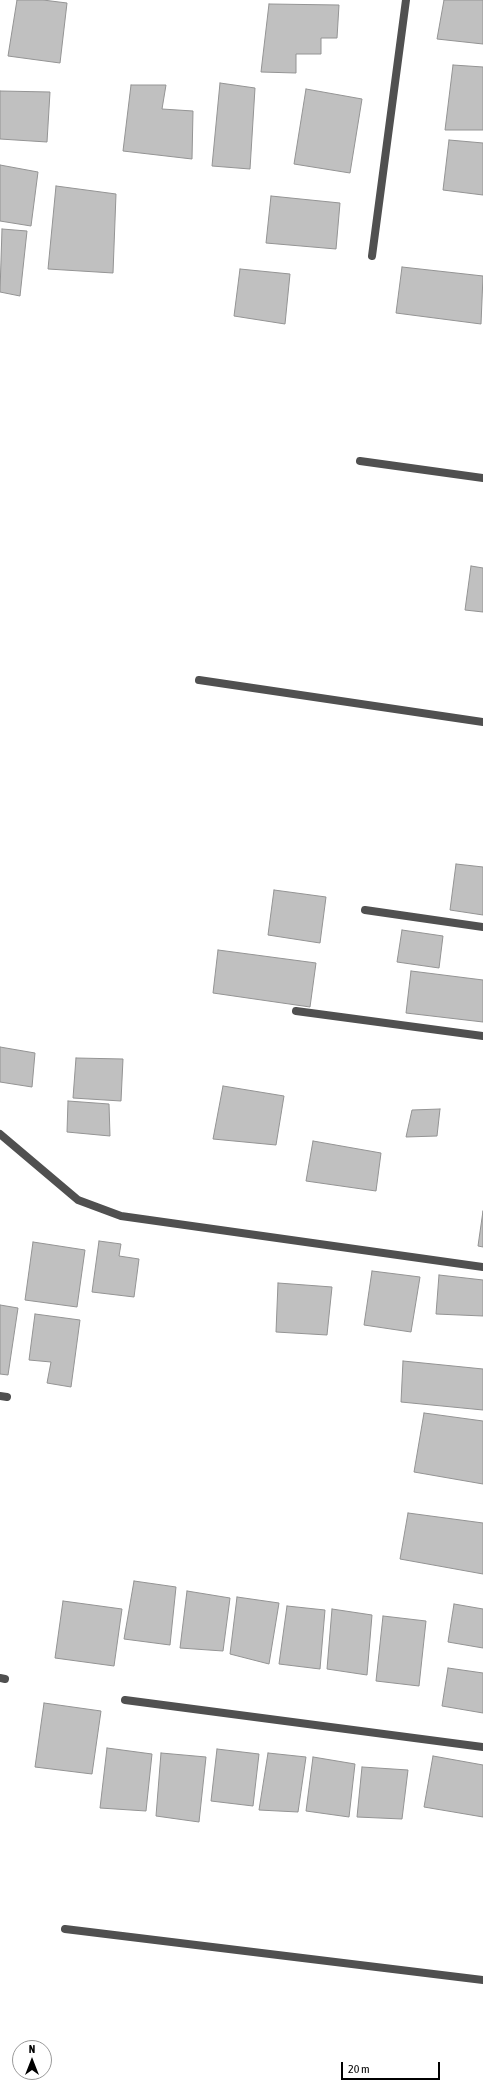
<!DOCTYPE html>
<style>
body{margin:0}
#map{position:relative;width:483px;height:2092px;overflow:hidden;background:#fff;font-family:"Asap Condensed",sans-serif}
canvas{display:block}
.north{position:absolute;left:12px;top:2040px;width:40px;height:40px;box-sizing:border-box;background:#fff;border:1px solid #999;border-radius:50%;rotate:0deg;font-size:11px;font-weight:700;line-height:16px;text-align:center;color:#000}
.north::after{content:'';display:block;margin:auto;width:14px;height:18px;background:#000;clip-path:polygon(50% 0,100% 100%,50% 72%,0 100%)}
.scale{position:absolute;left:341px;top:2062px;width:99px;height:18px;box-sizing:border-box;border:2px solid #000;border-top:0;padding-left:5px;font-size:12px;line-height:14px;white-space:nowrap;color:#000;-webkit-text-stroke:3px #fff;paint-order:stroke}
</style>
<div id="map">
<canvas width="483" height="2092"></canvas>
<div class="north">N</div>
<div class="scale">20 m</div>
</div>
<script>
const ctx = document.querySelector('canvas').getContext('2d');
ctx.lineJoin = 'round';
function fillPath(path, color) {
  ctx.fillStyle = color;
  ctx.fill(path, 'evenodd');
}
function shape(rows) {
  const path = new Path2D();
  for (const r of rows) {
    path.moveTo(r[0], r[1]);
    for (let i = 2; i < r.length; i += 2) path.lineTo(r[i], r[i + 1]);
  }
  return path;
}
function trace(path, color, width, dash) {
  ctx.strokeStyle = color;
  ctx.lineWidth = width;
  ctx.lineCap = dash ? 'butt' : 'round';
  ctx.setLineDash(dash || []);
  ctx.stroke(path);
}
const building = shape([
 [17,0,43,0,67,3,60,63,8,56,17,0],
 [444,0,483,0,483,44,437,39,444,0],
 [269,4,339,5,337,38,321,38,321,54,296,54,296,73,261,72,269,4],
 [453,65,483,67,483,130,445,130,453,65],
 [220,83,255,88,250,169,212,166,220,83],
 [131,85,166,85,162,109,193,111,192,159,123,151,131,85],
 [306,89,362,99,350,173,294,164,306,89],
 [0,91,50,92,47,142,0,139,0,91],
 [449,140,483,143,483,195,443,190,449,140],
 [0,165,38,172,31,226,0,221,0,165],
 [56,186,116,194,113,273,48,269,56,186],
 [271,196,340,203,336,249,266,243,271,196],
 [2,229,27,231,20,296,0,292,2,229],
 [402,267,483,276,481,324,396,313,402,267],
 [240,269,290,274,285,324,234,316,240,269],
 [471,566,483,568,483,612,465,610,471,566],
 [456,864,483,867,483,915,450,910,456,864],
 [274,890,326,897,320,943,268,935,274,890],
 [402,930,443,936,439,968,397,962,402,930],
 [218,950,316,963,310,1007,213,993,218,950],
 [411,971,483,980,483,1022,406,1013,411,971],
 [0,1047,35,1053,32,1087,0,1082,0,1047],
 [76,1058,123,1059,121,1101,73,1098,76,1058],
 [223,1086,284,1096,276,1145,213,1139,223,1086],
 [68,1101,109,1104,110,1136,67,1132,68,1101],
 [440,1109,437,1136,406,1137,412,1110,440,1109],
 [313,1141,381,1153,376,1191,306,1181,313,1141],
 [483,1211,483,1247,478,1246,483,1211],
 [99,1241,121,1244,119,1256,139,1259,134,1297,92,1292,99,1241],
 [33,1242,85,1250,77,1307,25,1300,33,1242],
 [372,1271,420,1277,411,1332,364,1325,372,1271],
 [439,1275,483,1280,483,1316,436,1314,439,1275],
 [278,1283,332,1287,327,1335,276,1332,278,1283],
 [0,1305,18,1308,8,1375,0,1374,0,1305],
 [35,1314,80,1320,71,1387,47,1383,51,1362,29,1360,35,1314],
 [403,1361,483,1369,483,1410,401,1402,403,1361],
 [424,1413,483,1421,483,1484,414,1472,424,1413],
 [408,1513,483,1523,483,1574,400,1559,408,1513],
 [134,1581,176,1587,170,1645,124,1639,134,1581],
 [187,1591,230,1598,223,1651,180,1648,187,1591],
 [237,1597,279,1603,269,1664,230,1654,237,1597],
 [63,1601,122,1609,114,1666,55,1658,63,1601],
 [454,1604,483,1609,483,1648,448,1642,454,1604],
 [287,1606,325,1610,320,1669,279,1664,287,1606],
 [332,1609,372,1615,367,1675,327,1669,332,1609],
 [383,1616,426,1621,419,1686,376,1681,383,1616],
 [448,1668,483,1673,483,1713,442,1706,448,1668],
 [44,1703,101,1711,92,1774,35,1767,44,1703],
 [107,1748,152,1754,146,1811,100,1808,107,1748],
 [217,1749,259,1754,253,1806,211,1801,217,1749],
 [161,1753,206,1757,199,1822,156,1816,161,1753],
 [268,1753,306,1757,298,1812,259,1810,268,1753],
 [433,1756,483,1765,483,1817,424,1807,433,1756],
 [313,1757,355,1764,349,1817,306,1811,313,1757],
 [362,1767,408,1770,402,1819,357,1817,362,1767]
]);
fillPath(building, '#c0c0c0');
trace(building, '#949494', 1);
trace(shape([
 [372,256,406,0],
 [360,461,483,478],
 [199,680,483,722],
 [365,910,483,927],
 [296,1011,483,1036],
 [0,1134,78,1200,121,1216,483,1267],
 [0,1396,7,1397],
 [0,1678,5,1679],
 [125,1700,483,1747],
 [65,1929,483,1980]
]), '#505050', 8);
</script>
